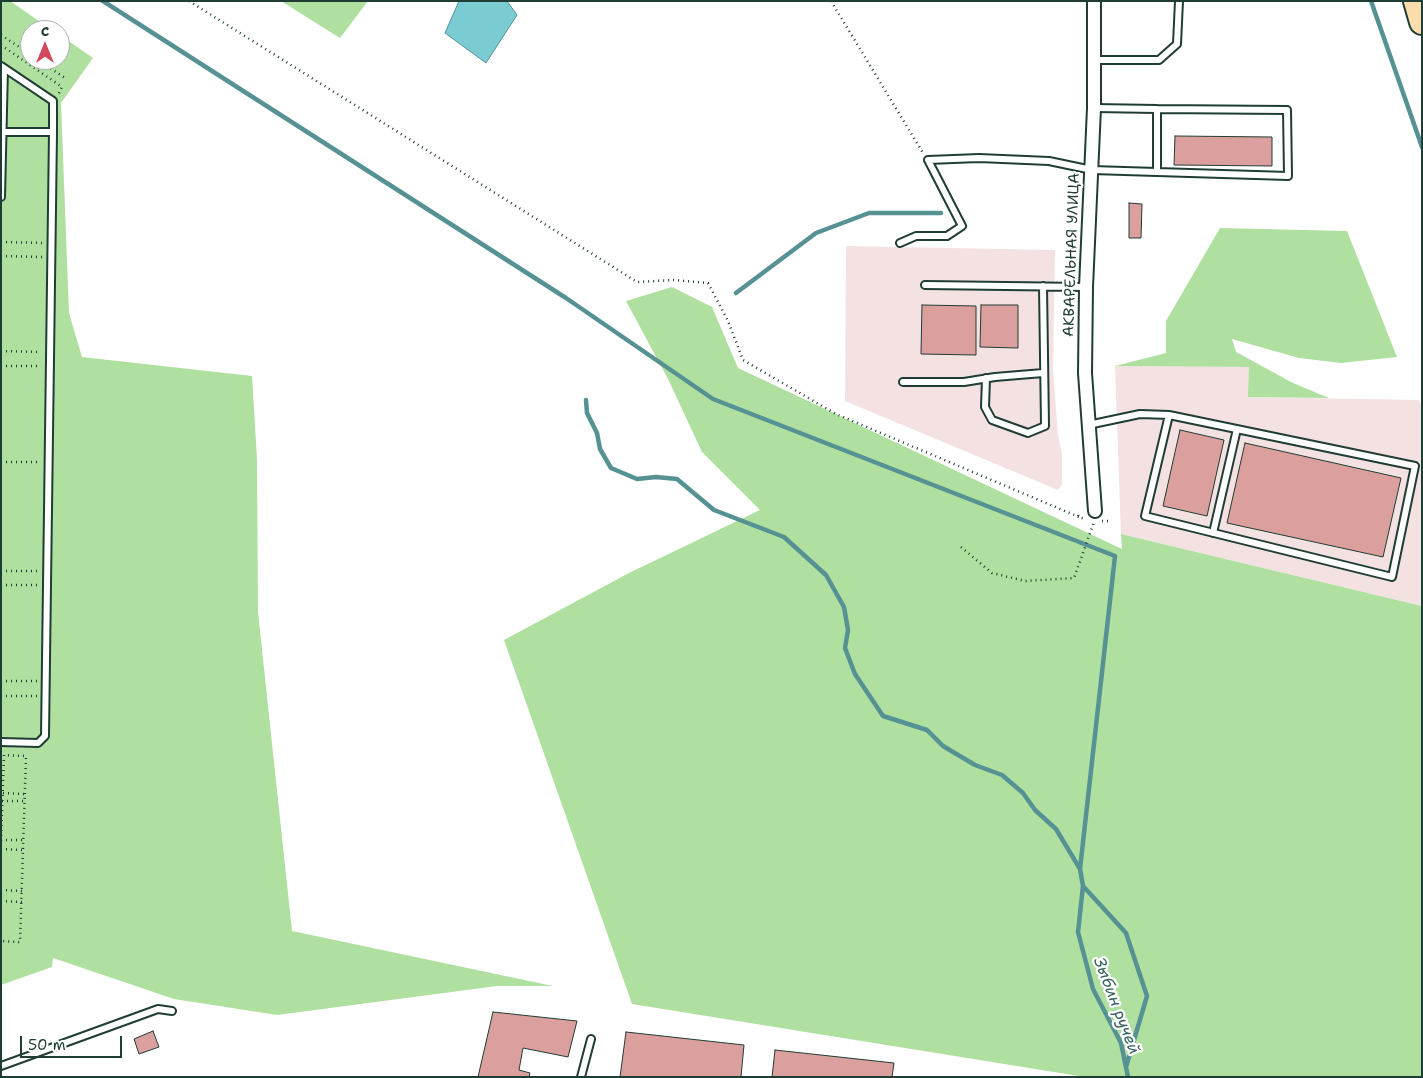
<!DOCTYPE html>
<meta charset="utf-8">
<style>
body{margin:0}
#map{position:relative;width:1423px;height:1078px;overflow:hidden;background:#fff;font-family:"Shantell Sans",sans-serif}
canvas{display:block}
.frame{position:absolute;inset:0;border:2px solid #1f3d34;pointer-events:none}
.north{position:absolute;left:20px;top:20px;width:50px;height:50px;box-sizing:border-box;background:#fff;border:1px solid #a5b1ae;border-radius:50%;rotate:0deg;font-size:14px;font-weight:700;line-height:20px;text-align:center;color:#1f3d34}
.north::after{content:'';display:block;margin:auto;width:18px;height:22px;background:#d1495b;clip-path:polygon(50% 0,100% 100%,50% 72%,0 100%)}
.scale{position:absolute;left:20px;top:1036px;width:102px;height:22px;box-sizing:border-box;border:2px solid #1f3d34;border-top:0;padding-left:6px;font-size:15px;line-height:18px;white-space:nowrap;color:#1f3d34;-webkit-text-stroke:4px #fff;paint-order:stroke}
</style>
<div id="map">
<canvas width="1423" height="1078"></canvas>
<div class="frame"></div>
<div class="north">С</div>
<div class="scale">50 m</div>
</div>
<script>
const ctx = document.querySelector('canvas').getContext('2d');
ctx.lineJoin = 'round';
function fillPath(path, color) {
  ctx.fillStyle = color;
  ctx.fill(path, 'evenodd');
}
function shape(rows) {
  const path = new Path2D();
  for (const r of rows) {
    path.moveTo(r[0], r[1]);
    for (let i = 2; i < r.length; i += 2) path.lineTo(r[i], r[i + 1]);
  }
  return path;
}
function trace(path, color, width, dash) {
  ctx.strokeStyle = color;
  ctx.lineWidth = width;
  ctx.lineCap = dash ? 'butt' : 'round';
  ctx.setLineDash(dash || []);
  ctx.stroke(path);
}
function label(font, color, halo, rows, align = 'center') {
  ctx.font = font + ' "Shantell Sans",sans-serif';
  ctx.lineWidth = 4.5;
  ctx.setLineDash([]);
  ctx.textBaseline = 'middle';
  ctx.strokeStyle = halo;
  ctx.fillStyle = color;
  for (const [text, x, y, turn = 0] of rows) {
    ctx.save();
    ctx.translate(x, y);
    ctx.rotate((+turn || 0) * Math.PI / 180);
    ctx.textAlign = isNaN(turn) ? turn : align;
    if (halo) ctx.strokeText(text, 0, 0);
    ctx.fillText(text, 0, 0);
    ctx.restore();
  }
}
fillPath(shape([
 [846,246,1055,250,1053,369,1058,435,1062,454,1062,484,1058,490,845,401],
 [1115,366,1249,367,1249,397,1419,400,1422,408,1422,606,1121,534]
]), '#f4e2e2');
fillPath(shape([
 [1,1,10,1,52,30,30,30,30,60,60,60,60,35,93,58,61,103,69,313,82,357,252,376,257,459,258,612,292,931,553,986,497,986,277,1015,174,999,53,958,52,967,1,985],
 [281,1,368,1,340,38],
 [1220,228,1347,231,1397,357,1341,363,1299,358,1232,339,1236,352,1293,383,1329,398,1248,397,1249,367,1115,366,1166,353,1166,321],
 [672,287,712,307,738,368,1122,549,1121,534,1422,606,1422,1077,1085,1077,632,1004,504,640,629,573,760,510,702,452,668,379,626,301]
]), '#afe0a0');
const water = shape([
 [459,1,507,1,517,15,486,63,445,33,459,1]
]);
fillPath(water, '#7acbd2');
trace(water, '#569293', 1);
trace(shape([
 [103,1,566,298,713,399,1115,556,1080,869],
 [1371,1,1422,147],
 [736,293,816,233,869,213,941,213],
 [586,400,587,413,597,433,600,449,611,468,637,479,656,477,677,479,714,510,784,537,826,575,844,607,848,630,845,648,855,674,883,716,927,730,943,746,975,765,1002,775,1023,793,1035,810,1056,829,1080,869,1083,886,1078,932,1093,989,1121,1043,1128,1077],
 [1083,886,1126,933,1147,996,1126,1067]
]), '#569293', 4.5);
const building = shape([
 [1175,136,1272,137,1272,166,1174,165,1175,136],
 [1129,203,1142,204,1141,238,1129,238,1129,203],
 [922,305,976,306,976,355,921,354,922,305],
 [981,305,1018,305,1018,348,980,347,981,305],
 [1180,430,1224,440,1207,516,1163,506,1180,430],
 [1245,443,1401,478,1383,557,1227,523,1245,443],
 [493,1012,577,1021,568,1057,523,1048,519,1070,530,1073,529,1077,478,1077,493,1012],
 [153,1031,159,1047,139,1054,134,1039,153,1031],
 [626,1032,744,1045,741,1077,620,1077,626,1032],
 [775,1050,894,1063,892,1077,772,1077,775,1050]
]);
fillPath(building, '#dba09d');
trace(building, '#1f3d34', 1);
const lane = shape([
 [1095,60,1159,60,1177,44,1179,1],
 [1,66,53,101,53,132,45,736,38,743,1,742],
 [1,132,53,132],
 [1157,172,1288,176,1287,110,1157,109],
 [1,197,4,68],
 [900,243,916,236,947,236,962,226,928,160,979,158,1049,161,1092,170,1157,172,1157,109,1094,108],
 [925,285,1086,287],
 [986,378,985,407,992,420,1028,433,1045,426,1043,286],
 [903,382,964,382,995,377,1043,373],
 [1088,425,1140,414,1169,415,1415,466,1392,577,1145,516,1169,415],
 [1213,533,1237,429],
 [1,1066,158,1009,172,1011],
 [581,1077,591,1039]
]);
const street = shape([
 [1094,1,1094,108,1086,287,1085,373,1095,511]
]);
const highway = shape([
 [1416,1,1422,22]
]);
trace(lane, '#1f3d34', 10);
trace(street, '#1f3d34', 16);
trace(highway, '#1f3d34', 28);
trace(shape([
 [189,1,637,282,674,280,708,283,728,321,743,360,836,414,1079,517],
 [831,1,923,153],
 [1,35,30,54],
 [1,45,62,87,58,95],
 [38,60,65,78],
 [1,242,43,243],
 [1,256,42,257],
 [1,351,41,352],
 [1,366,40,366],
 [1,462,40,462],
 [1078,515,1079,517,1085,519],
 [1102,521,1111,521],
 [961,547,992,573,1025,581,1074,578,1094,522],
 [1,571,38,571],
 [1,585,38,585],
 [1,681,37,681],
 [1,696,37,696],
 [3,793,25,794],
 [2,801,25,801],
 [1,840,23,840],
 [1,841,4,755,26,756,20,942,1,941],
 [1,849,23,850],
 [1,890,22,891],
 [1,901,22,902]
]), '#1f3d34', 2.5, [1, 4]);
trace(lane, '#fff', 6);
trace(street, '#fff', 12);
trace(highway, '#fbddab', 24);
label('15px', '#1f3d34', '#fff', [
 ["АКВАРЕЛЬНАЯ УЛИЦА",1072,255,-88]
]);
label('italic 16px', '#36605c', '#fff', [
 ["Зыбин ручей",1116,1006,69]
]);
</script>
